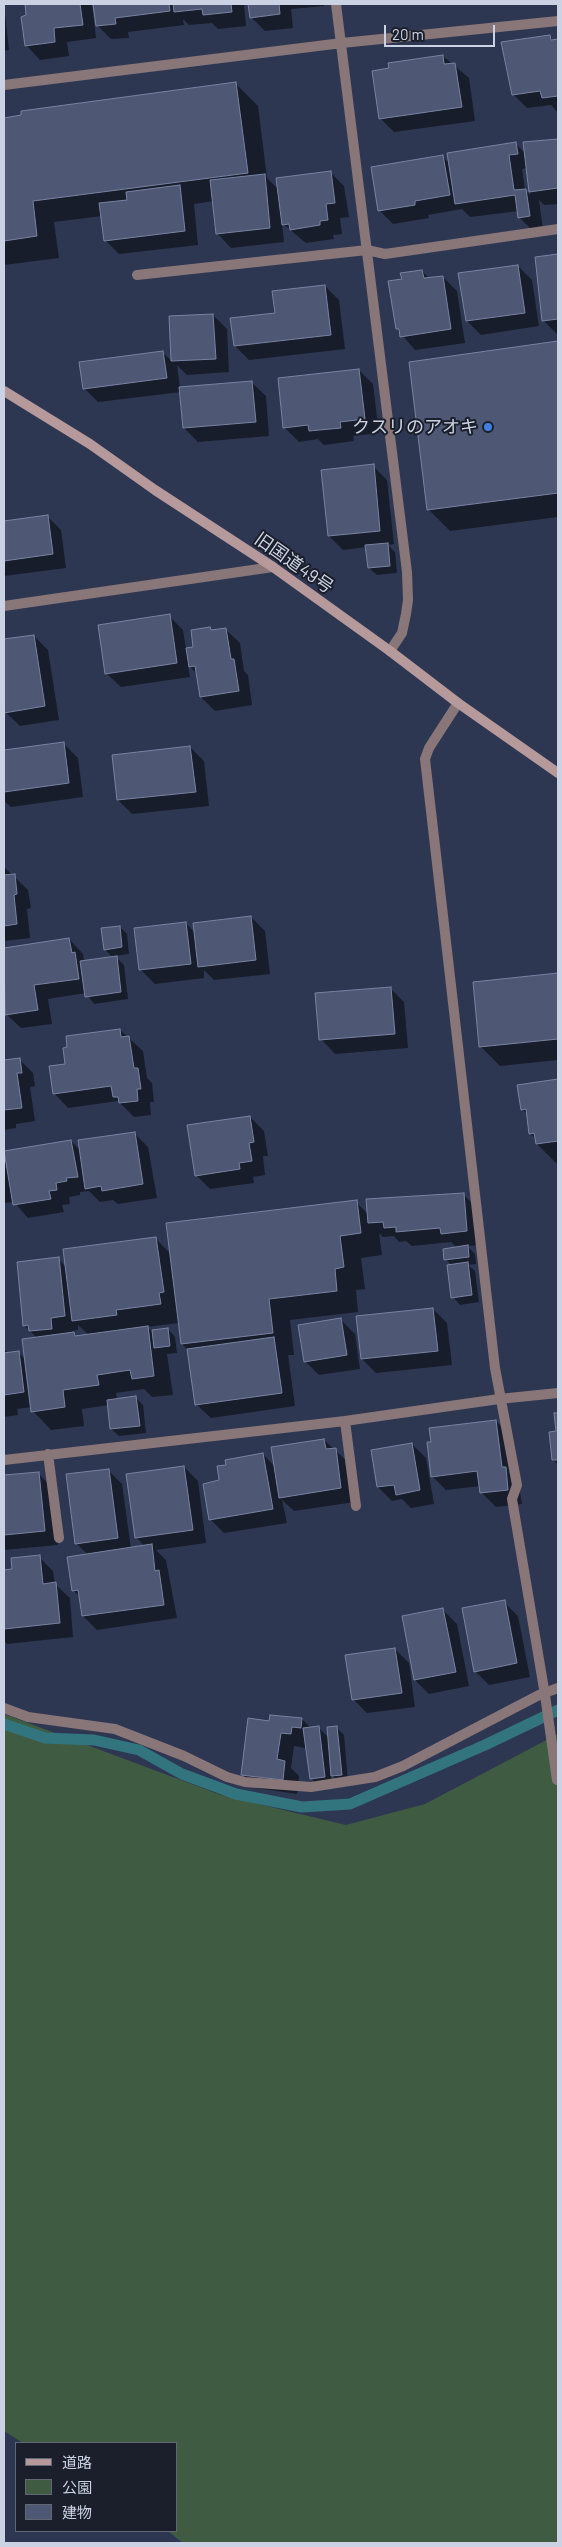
<!DOCTYPE html>
<meta charset="utf-8">
<style>
body{margin:0}
#map{position:relative;width:562px;height:2547px;overflow:hidden;background:#2e3752;font-family:Barlow,"Noto Sans JP",sans-serif}
canvas{display:block}
.frame{position:absolute;inset:0;border:5px solid #cbd2e3;pointer-events:none}
.legend{position:absolute;left:15px;top:2442px;width:162px;height:90px;box-sizing:border-box;background:#1b1f2b;border:1px solid #616775;margin:0;padding:6px 9px;list-style:none;font-size:15px;color:#cbd2e3}
.legend li{display:flex;align-items:center;gap:10px;height:25px}
.legend b{width:25px;border:1px solid #616775}
.scale{position:absolute;left:384px;top:25px;width:111px;height:22px;box-sizing:border-box;border:2px solid #cbd2e3;border-top:0;padding-left:6px;font-size:15px;line-height:18px;white-space:nowrap;color:#cbd2e3;-webkit-text-stroke:4px #1b1f2b;paint-order:stroke}
</style>
<div id="map">
<canvas width="562" height="2547"></canvas>
<div class="frame"></div>
<ul class="legend">
<li><b style="height:6px;background:#b5999b"></b>道路</li>
<li><b style="height:14px;background:#3f5c42"></b>公園</li>
<li><b style="height:14px;background:#4e5875"></b>建物</li>
</ul>
<div class="scale">20 m</div>
</div>
<script>
const ctx = document.querySelector('canvas').getContext('2d');
ctx.lineJoin = 'round';
function fillPath(path, color) {
  ctx.fillStyle = color;
  ctx.fill(path, 'evenodd');
}
function shape(rows) {
  const path = new Path2D();
  for (const r of rows) {
    path.moveTo(r[0], r[1]);
    for (let i = 2; i < r.length; i += 2) path.lineTo(r[i], r[i + 1]);
  }
  return path;
}
function trace(path, color, width, dash) {
  ctx.strokeStyle = color;
  ctx.lineWidth = width;
  ctx.lineCap = dash ? 'butt' : 'round';
  ctx.setLineDash(dash || []);
  ctx.stroke(path);
}
function label(font, color, halo, rows, align = 'center') {
  ctx.font = font + ' Barlow,"Noto Sans JP",sans-serif';
  ctx.lineWidth = 4;
  ctx.setLineDash([]);
  ctx.textBaseline = 'middle';
  ctx.strokeStyle = halo;
  ctx.fillStyle = color;
  for (const [text, x, y, turn = 0] of rows) {
    ctx.save();
    ctx.translate(x, y);
    ctx.rotate((+turn || 0) * Math.PI / 180);
    ctx.textAlign = isNaN(turn) ? turn : align;
    if (halo) ctx.strokeText(text, 0, 0);
    ctx.fillText(text, 0, 0);
    ctx.restore();
  }
}
fillPath(shape([
 [4,1714,221,1795,346,1825,425,1804,558,1734,558,2543,183,2543,168,2531,176,2531,176,2443,23,2443,4,2431]
]), '#3f5c42');
fillPath(shape([
 [4,4,9,50,4,51],
 [26,4,92,4,96,38,67,42,69,56,40,60,26,45],
 [95,4,244,4,246,26,218,29,212,23,189,25,183,19,184,25,128,32,129,38,111,39,97,25],
 [250,4,324,4,324,6,291,9,293,28,265,31,251,17],
 [550,36,554,41,558,40,557,112,551,105,527,108,513,94],
 [443,56,469,78,475,121,394,132,380,118],
 [236,84,258,106,267,178,279,190,330,172,344,186,349,217,340,218,342,234,333,235,334,239,306,243,282,223,284,242,231,248,217,233,214,201,194,204,198,245,119,254,105,240,102,216,54,222,59,258,4,265,4,119],
 [558,140,558,204,544,205,539,200,543,230,534,232,519,217,519,211,470,217,462,209,428,215,429,218,393,224,379,210,443,157,450,164,516,144,526,154,525,144],
 [527,168,530,195,525,190,522,169],
 [558,256,558,335,544,321,536,258],
 [518,266,532,280,539,326,481,335,467,321],
 [422,271,430,279,443,277,457,291,465,343,415,350,397,329,403,280],
 [325,286,339,300,345,349,249,360,235,346,276,314],
 [213,315,227,329,229,372,187,375,177,365,180,388,251,382,266,396,269,436,198,442,184,428,181,392,98,402,84,388,163,353,173,362,170,318],
 [558,343,558,517,450,531,428,509,410,363],
 [359,370,373,384,379,433,353,436,354,441,324,445,318,439,299,442,285,428],
 [373,466,387,480,394,544,388,545,395,552,397,573,377,575,369,568,367,547,343,550,329,536],
 [47,516,61,530,66,568,4,576,4,522],
 [169,616,183,630,186,649,195,648,210,628,212,631,225,629,240,643,244,671,248,675,252,705,215,711,201,697,197,674,188,665,190,677,121,687,106,673],
 [34,636,48,650,59,720,20,726,5,712,4,640],
 [63,743,78,758,83,797,11,807,4,801,4,751],
 [190,747,204,761,209,806,132,814,118,800],
 [4,867,28,890,31,908,27,909,30,938,4,941],
 [251,917,265,931,270,974,214,980,204,970,204,978,155,984,140,969,186,923,196,934],
 [120,927,127,934,129,954,115,956,124,965,128,999,94,1004,86,993,48,999,52,1024,21,1028,6,1014,4,1015,4,949,69,939,83,954,84,961,113,958,105,949],
 [558,974,558,1060,500,1066,481,1047,474,983],
 [390,988,404,1002,408,1048,335,1054,321,1039],
 [120,1030,143,1051,147,1078,152,1083,154,1102,150,1102,151,1115,134,1117,118,1101,68,1108,54,1093,66,1065],
 [19,1059,33,1073,35,1086,30,1087,35,1121,16,1124,16,1128,4,1130,4,1061],
 [558,1081,558,1162,556,1163,537,1144,536,1139,530,1133,528,1115,522,1109,519,1086],
 [250,1117,264,1131,268,1156,263,1156,265,1175,253,1177,254,1183,210,1189,196,1175],
 [134,1133,148,1147,157,1198,118,1204,113,1200,100,1202,89,1191,80,1192,80,1195,69,1197,70,1204,62,1205,64,1212,28,1218,14,1202,4,1203,4,1155,7,1157,71,1141,81,1151],
 [463,1194,477,1208,481,1245,467,1246,475,1254,476,1264,468,1265,475,1271,479,1302,460,1305,453,1297,452,1266,446,1259,457,1248,451,1242,412,1246,406,1241,399,1242,394,1236,383,1237,379,1233,382,1255,361,1258,365,1289,356,1290,358,1312,290,1320,294,1355,288,1355,295,1406,211,1418,196,1404,189,1351,182,1344,179,1323,147,1327,154,1333,168,1329,175,1337,177,1353,167,1354,173,1395,152,1397,144,1389,116,1393,117,1400,136,1398,143,1405,146,1433,119,1436,111,1429,109,1405,82,1409,84,1426,51,1430,33,1411,32,1407,17,1409,18,1415,4,1417,4,1349,9,1354,19,1353,26,1360,37,1338,24,1325,58,1259,66,1267,156,1239,171,1254,356,1202,368,1214],
 [78,1325,89,1335,78,1337,72,1331,78,1330],
 [433,1309,447,1323,452,1365,376,1373,362,1359],
 [341,1320,355,1334,360,1369,319,1375,305,1361],
 [555,1414,558,1414,558,1464,553,1460,557,1432],
 [496,1421,510,1435,522,1504,496,1507,482,1493,481,1486,446,1490,432,1476],
 [324,1440,349,1463,355,1502,294,1511,282,1500,287,1523,224,1533,210,1519,220,1481,263,1454,275,1467],
 [412,1444,426,1458,434,1504,411,1508,402,1499,392,1501,378,1487],
 [184,1467,198,1481,206,1543,156,1550,166,1560,177,1618,97,1630,83,1616,80,1597,73,1590,88,1555,76,1543,108,1470,122,1484,131,1549,145,1547,136,1537],
 [38,1473,52,1487,58,1545,4,1550,4,1477],
 [39,1557,53,1571,55,1584,70,1598,73,1637,7,1644,4,1641,4,1571,14,1570],
 [504,1602,518,1616,530,1677,489,1685,475,1671],
 [443,1610,457,1624,469,1686,429,1694,415,1680],
 [395,1649,409,1663,415,1707,367,1713,353,1699],
 [302,1719,311,1728,319,1728,329,1738,337,1728,344,1735,348,1782,340,1783,331,1774,332,1784,318,1786,311,1778,306,1743,305,1748,294,1746,291,1768,299,1776,297,1794,256,1788,242,1774,270,1723]
]), '#0007');
trace(shape([
 [4,1724,45,1738,94,1740,139,1750,182,1774,236,1794,302,1807,350,1804,485,1745,558,1710]
]), '#32757e', 11);
const building = shape([
 [25,4,80,4,83,25,54,28,55,42,25,46,21,17,26,15,25,4],
 [93,4,169,4,170,11,115,18,116,24,96,26,93,4],
 [173,4,231,4,232,12,203,15,202,9,174,12,173,4],
 [248,4,279,4,280,14,250,18,248,4],
 [550,35,551,40,558,39,558,96,542,98,540,91,512,95,501,42,550,35],
 [443,55,444,64,455,63,462,107,379,119,372,71,389,68,388,63,443,55],
 [236,82,248,173,33,201,37,236,4,241,4,118,21,115,21,111,236,82],
 [558,139,558,188,529,192,523,142,558,139],
 [516,142,518,154,509,155,514,190,526,189,530,216,518,218,515,195,455,204,447,153,516,142],
 [443,155,450,195,415,201,415,205,378,211,371,167,443,155],
 [331,171,335,203,326,204,328,220,320,221,320,225,290,230,289,224,282,225,276,178,331,171],
 [265,174,270,228,216,234,210,180,265,174],
 [180,185,185,231,104,241,99,203,127,200,126,192,180,185],
 [558,254,558,319,542,321,535,257,558,254],
 [518,265,525,313,466,321,458,273,518,265],
 [422,270,424,278,443,276,451,329,400,337,399,329,396,329,388,281,402,279,400,273,422,270],
 [325,285,331,335,234,346,230,318,275,313,272,291,325,285],
 [213,314,216,359,171,361,169,316,213,314],
 [558,341,558,493,427,510,409,362,558,341],
 [163,351,167,378,83,389,79,362,163,351],
 [359,369,365,419,340,422,341,428,309,431,308,425,283,428,278,378,359,369],
 [252,381,256,422,183,428,179,387,252,381],
 [374,464,380,531,328,536,321,470,374,464],
 [48,515,53,554,4,561,4,521,48,515],
 [388,543,390,566,368,568,365,545,388,543],
 [170,614,177,663,105,674,98,625,170,614],
 [210,627,211,630,226,628,231,659,234,659,239,691,200,697,195,666,189,667,186,648,193,647,191,630,210,627],
 [34,635,45,706,4,713,4,639,34,635],
 [64,742,69,783,4,792,4,750,64,742],
 [190,746,196,792,117,800,112,755,190,746],
 [15,874,17,894,14,895,17,924,4,926,4,875,15,874],
 [251,916,256,960,198,967,193,923,251,916],
 [186,922,191,964,139,970,134,928,186,922],
 [120,926,122,947,104,950,101,928,120,926],
 [69,938,72,953,75,952,79,979,34,985,38,1010,5,1015,4,948,69,938],
 [117,956,121,992,85,997,80,961,117,956],
 [558,973,558,1039,479,1047,473,982,558,973],
 [391,987,395,1034,319,1040,315,993,391,987],
 [120,1029,121,1037,129,1036,134,1068,138,1068,141,1089,137,1089,138,1101,119,1103,118,1097,113,1097,111,1086,53,1094,49,1066,65,1064,63,1048,67,1047,66,1036,120,1029],
 [20,1058,22,1073,17,1073,22,1108,4,1110,4,1060,20,1058],
 [558,1079,558,1141,536,1144,534,1133,529,1134,526,1109,521,1110,517,1085,558,1079],
 [250,1116,254,1142,249,1143,252,1161,239,1163,240,1169,195,1176,187,1125,250,1116],
 [135,1132,143,1184,102,1191,101,1186,85,1189,78,1140,135,1132],
 [71,1140,78,1177,66,1178,67,1181,56,1183,57,1190,49,1191,51,1199,13,1205,4,1151,71,1140],
 [464,1193,467,1231,441,1234,440,1228,396,1232,396,1227,384,1228,383,1222,368,1223,366,1199,464,1193],
 [357,1200,361,1233,340,1236,344,1267,335,1269,337,1291,269,1299,273,1333,181,1344,166,1223,357,1200],
 [156,1237,164,1292,159,1293,161,1304,116,1310,117,1315,72,1321,63,1249,156,1237],
 [468,1245,469,1257,444,1260,443,1249,468,1245],
 [59,1257,65,1316,51,1318,52,1329,29,1331,28,1325,23,1326,17,1262,59,1257],
 [468,1262,472,1295,451,1298,447,1265,468,1262],
 [433,1308,438,1351,361,1359,356,1316,433,1308],
 [341,1318,347,1355,304,1362,298,1325,341,1318],
 [148,1326,154,1376,132,1379,130,1370,97,1375,99,1385,63,1390,65,1407,31,1412,22,1339,74,1332,75,1336,148,1326],
 [168,1328,170,1346,154,1348,152,1330,168,1328],
 [274,1337,282,1393,195,1405,187,1349,274,1337],
 [19,1351,24,1392,4,1395,4,1401,4,1353,19,1351],
 [136,1396,140,1426,110,1429,107,1400,136,1396],
 [554,1413,558,1413,558,1460,552,1460,549,1432,556,1431,554,1413],
 [496,1420,502,1467,506,1467,508,1490,480,1493,477,1471,431,1477,427,1442,431,1442,429,1428,496,1420],
 [324,1439,326,1449,336,1448,341,1488,279,1498,271,1447,324,1439],
 [412,1443,420,1490,396,1495,394,1485,377,1487,371,1450,412,1443],
 [263,1453,273,1509,209,1520,203,1484,219,1480,217,1466,226,1465,225,1460,263,1453],
 [184,1466,193,1530,135,1538,126,1474,184,1466],
 [109,1469,118,1538,75,1544,66,1474,109,1469],
 [39,1472,45,1531,4,1535,4,1475,39,1472],
 [152,1544,155,1571,159,1570,164,1605,82,1616,78,1590,72,1591,67,1557,152,1544],
 [40,1555,43,1584,56,1582,60,1623,4,1629,4,1570,12,1569,11,1558,40,1555],
 [505,1600,517,1663,474,1672,462,1608,505,1600],
 [443,1608,456,1672,414,1680,402,1616,443,1608],
 [395,1648,402,1693,352,1700,345,1655,395,1648],
 [270,1715,302,1718,301,1728,292,1727,291,1734,281,1733,277,1759,285,1761,283,1780,241,1775,248,1718,269,1721,270,1715],
 [319,1726,325,1777,310,1779,303,1728,319,1726],
 [337,1726,342,1775,331,1776,327,1727,337,1726]
]);
fillPath(building, '#4e5875');
trace(building, '#7883a2', 1);
trace(shape([
 [336,4,407,572,408,600,406,614,402,633,390,651],
 [4,85,342,43,558,21],
 [137,275,367,250,385,254,558,229],
 [4,606,273,567],
 [458,703,429,748,425,759,495,1368,517,1485,512,1499,545,1695,557,1780],
 [345,1421,356,1506],
 [48,1454,59,1538],
 [4,1460,345,1421,499,1399,558,1393],
 [4,1708,28,1717,115,1729,184,1756,227,1777,245,1782,311,1787,375,1777,403,1766,539,1695,558,1688]
]), '#887678', 10);
trace(shape([
 [4,391,90,444,155,490,273,567,390,651,458,703,558,773]
]), '#b5999b', 10);
for (const [x, y, r, color] of [
 [488,427,5,"#3f7fe0"]
]) {
  const dot = new Path2D();
  dot.arc(x, y, r, 0, 2 * Math.PI);
  ctx.fillStyle = color;
  ctx.fill(dot);
  trace(dot, '#1b1f2b', 2);
}
label('18px', '#cbd2e3', '#1b1f2b', [
 ["クスリのアオキ",478,427]
], 'right');
label('18px', '#cbd2e3', '#1b1f2b', [
 ["旧国道49号",294,563,35]
]);
</script>
